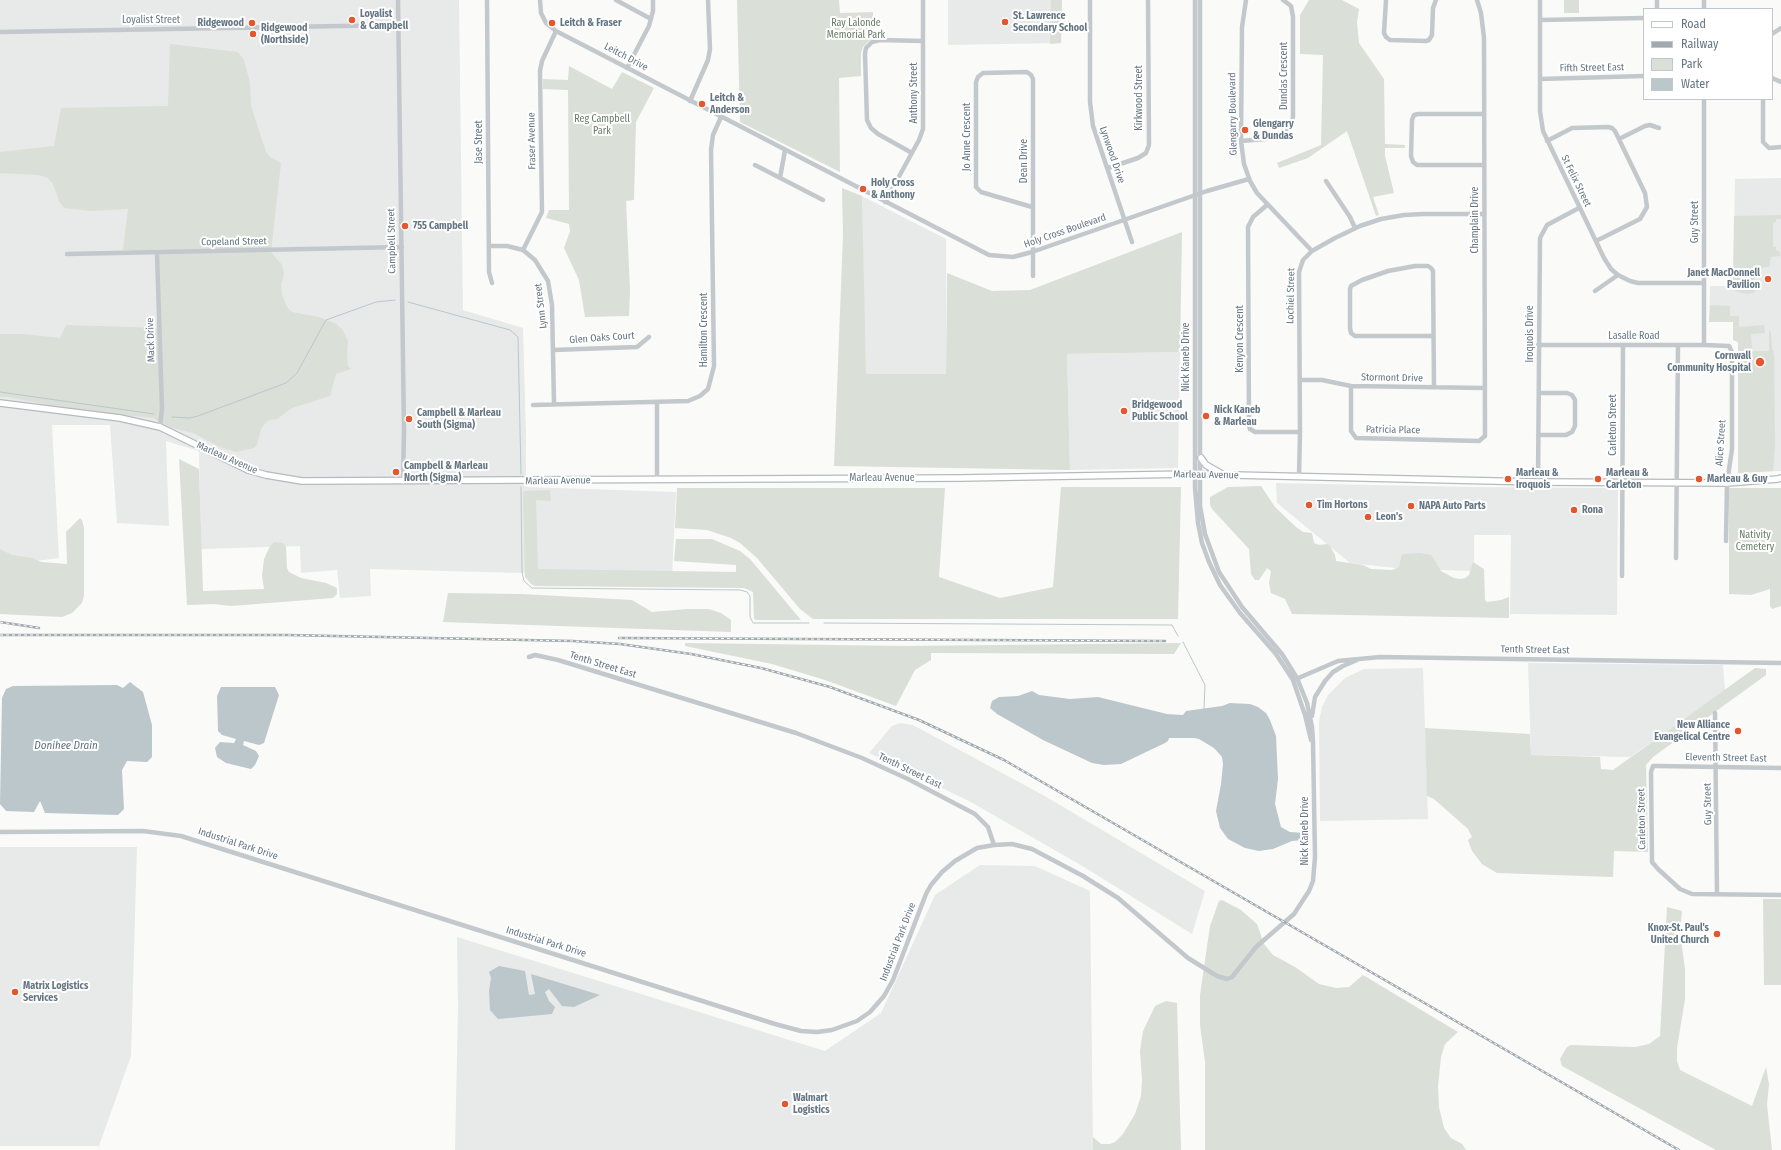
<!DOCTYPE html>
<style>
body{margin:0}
#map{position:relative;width:1781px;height:1150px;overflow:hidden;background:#fafaf8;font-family:"Fira Sans Condensed",sans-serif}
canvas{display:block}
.legend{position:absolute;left:1643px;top:8px;width:130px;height:92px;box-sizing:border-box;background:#fff;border:1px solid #c1c8cd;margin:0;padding:5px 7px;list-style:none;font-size:12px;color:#657683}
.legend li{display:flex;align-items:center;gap:8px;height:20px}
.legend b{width:20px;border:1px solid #c1c8cd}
</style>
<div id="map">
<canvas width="1781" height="1150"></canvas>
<ul class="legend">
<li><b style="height:5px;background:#fff"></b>Road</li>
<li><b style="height:5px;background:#a2aab0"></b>Railway</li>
<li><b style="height:11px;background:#dadfd7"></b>Park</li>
<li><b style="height:11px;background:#bbc7cb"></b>Water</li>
</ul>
</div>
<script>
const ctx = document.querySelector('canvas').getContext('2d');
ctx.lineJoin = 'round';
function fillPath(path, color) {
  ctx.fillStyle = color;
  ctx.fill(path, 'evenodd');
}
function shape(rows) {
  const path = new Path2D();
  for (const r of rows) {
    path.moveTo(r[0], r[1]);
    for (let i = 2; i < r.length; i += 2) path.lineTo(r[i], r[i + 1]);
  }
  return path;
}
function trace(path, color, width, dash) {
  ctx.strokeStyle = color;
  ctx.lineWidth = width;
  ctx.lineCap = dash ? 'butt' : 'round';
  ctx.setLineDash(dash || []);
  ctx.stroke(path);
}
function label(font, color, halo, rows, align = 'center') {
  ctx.font = font + ' "Fira Sans Condensed",sans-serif';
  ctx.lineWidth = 4;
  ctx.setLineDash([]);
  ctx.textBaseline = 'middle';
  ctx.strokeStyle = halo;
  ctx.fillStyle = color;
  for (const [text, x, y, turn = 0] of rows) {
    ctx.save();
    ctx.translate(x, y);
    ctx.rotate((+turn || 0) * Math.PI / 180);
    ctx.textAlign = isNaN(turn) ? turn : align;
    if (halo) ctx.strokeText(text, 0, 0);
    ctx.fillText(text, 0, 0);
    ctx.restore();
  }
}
fillPath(shape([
 [0,0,459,0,463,310,523,328,526,435,526,487,676,492,672,577,370,569,371,596,340,598,337,570,301,573,300,546,201,549,199,451,166,441,169,526,117,523,110,425,52,425,59,558,0,566],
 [948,0,1062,0,1061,43,948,45],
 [1781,178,1781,471,1738,473,1738,342,1733,340,1733,322,1709,322,1710,286,1733,286,1735,179],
 [862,196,946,239,946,374,865,374],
 [1180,352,1178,468,1070,470,1067,354],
 [1276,483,1473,487,1618,488,1617,615,1510,614,1511,535,1474,535,1474,571,1404,569,1350,563,1277,503],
 [1528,663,1723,665,1725,690,1630,757,1531,755],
 [1423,668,1428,819,1320,821,1319,721,1322,707,1328,695,1345,678,1364,669],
 [900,723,913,725,1043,795,1205,891,1192,934,1084,867,969,801,869,753,892,726],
 [0,847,137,847,131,1056,99,1146,0,1146],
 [980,865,1035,866,1090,891,1093,1150,455,1150,458,1008,457,937,825,1051,881,1013,935,895]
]), '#e8e9e9');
fillPath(shape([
 [737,0,839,0,840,13,873,12,873,33,871,39,863,47,861,54,861,76,839,78,840,172,740,122],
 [1051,0,1062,0,1061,43,1050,44],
 [1309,0,1342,0,1359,9,1357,22,1359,43,1384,79,1385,144,1405,145,1405,148,1385,148,1385,156,1394,193,1373,197,1379,215,1376,216,1347,131,1308,158,1279,168,1277,163,1321,145,1323,55,1300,54,1300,15],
 [1564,0,1579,0,1579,13,1564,13],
 [170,44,238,52,244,60,250,83,251,106,266,152,270,157,281,163,271,252,282,265,284,274,281,285,282,295,287,307,292,312,319,317,336,324,342,329,348,341,347,358,348,366,351,369,336,374,330,396,292,408,277,419,270,420,265,423,261,429,257,445,254,448,236,452,220,447,193,433,168,427,153,418,74,410,8,397,0,397,0,334,23,334,60,338,66,325,161,328,159,253,123,250,128,209,91,211,64,208,59,201,53,184,48,178,38,175,0,173,0,152,54,146,61,108,168,106],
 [569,66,612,89,622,72,654,88,636,122,634,200,626,201,630,290,629,316,585,317,579,280,564,248,570,231,569,224,546,218,549,210,569,210,568,90,543,89,543,79,568,80],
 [842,188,862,196,866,374,946,374,947,273,992,291,1030,290,1182,232,1180,352,1067,354,1070,470,834,466,843,235],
 [1781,215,1781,219,1776,219,1776,222,1773,223,1773,247,1776,247,1776,250,1780,252,1780,256,1771,257,1769,267,1764,267,1754,277,1756,290,1753,293,1747,294,1735,291,1733,286,1734,216],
 [1710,305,1730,306,1730,316,1739,316,1739,327,1764,325,1765,333,1751,334,1752,351,1769,351,1769,330,1771,333,1772,348,1774,355,1775,445,1773,471,1738,473,1738,342,1733,340,1733,322,1709,322],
 [179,459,199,469,203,591,264,589,262,576,264,559,270,546,274,542,283,543,286,547,287,568,289,572,301,578,326,583,337,588,337,594,333,598,231,606,214,604,187,605],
 [1261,486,1275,507,1296,527,1303,532,1312,533,1314,543,1319,545,1327,544,1330,546,1335,555,1336,561,1363,565,1371,569,1392,570,1399,567,1402,554,1420,553,1431,555,1441,571,1454,578,1460,579,1465,578,1469,575,1473,562,1484,569,1485,600,1487,602,1501,600,1509,597,1509,618,1292,614,1285,599,1271,593,1269,583,1271,571,1267,568,1259,580,1255,580,1251,574,1249,549,1212,509,1210,505,1210,497,1228,487],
 [1061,487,1181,487,1178,619,813,619,800,609,757,558,740,543,731,538,707,530,675,528,677,488,945,488,939,577,1000,598,1053,587],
 [1729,488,1781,488,1781,606,1772,609,1770,606,1770,589,1751,595,1729,594],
 [550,490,551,501,536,500,538,569,736,572,736,565,674,561,676,539,712,539,740,551,750,559,801,620,757,620,754,619,753,592,744,588,535,586,531,584,525,577,523,491],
 [80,518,82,520,84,528,84,596,82,603,72,613,62,617,0,614,0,549,12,555,33,558,41,562,67,564,66,532],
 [448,593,522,594,632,600,652,612,687,609,709,609,721,613,731,620,731,632,443,622],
 [685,643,906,646,1181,643,1174,654,931,653,931,660,915,670,896,706,825,680,772,664,685,646],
 [1755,668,1766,669,1766,675,1653,757,1646,765,1648,852,1614,851,1613,877,1497,873,1482,864,1472,851,1468,840,1472,837,1468,829,1434,799,1427,796,1425,728,1530,734,1531,755,1600,757,1601,769,1613,770],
 [1763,899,1781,899,1781,985,1764,985],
 [1222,900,1241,910,1257,924,1264,944,1273,955,1295,967,1319,984,1336,988,1349,987,1363,975,1458,1032,1445,1044,1441,1057,1438,1086,1439,1107,1444,1128,1451,1138,1462,1144,1466,1150,1205,1150,1205,1062,1200,1025,1200,995,1210,926,1219,901],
 [1667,907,1682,911,1680,932,1685,969,1685,999,1677,1048,1677,1061,1680,1070,1752,1106,1766,1067,1769,1084,1767,1105,1772,1150,1716,1150,1562,1066,1560,1059,1567,1047,1571,1045,1635,1047,1649,1044,1660,1036],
 [1166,1001,1177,1003,1181,1150,1093,1150,1093,1137,1101,1144,1110,1144,1115,1142,1123,1134,1135,1114,1141,1096,1142,1080,1140,1051,1143,1031,1155,1006]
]), '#dadfd7');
fillPath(shape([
 [130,682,143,692,152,725,152,757,147,762,127,761,122,770,124,809,118,815,45,813,40,801,34,812,6,811,0,804,2,698,6,689,13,686,117,685,123,688],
 [221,687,275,687,279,695,264,743,259,745,244,741,243,745,256,751,259,756,255,765,251,769,226,763,217,757,215,748,220,742,234,743,236,739,222,735,218,731,217,696],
 [1032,691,1039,695,1070,699,1098,697,1167,714,1183,715,1186,711,1222,706,1230,703,1250,704,1258,707,1266,713,1270,720,1276,736,1278,779,1275,804,1281,827,1290,832,1305,833,1305,840,1292,841,1273,849,1259,851,1245,848,1228,839,1220,828,1216,811,1221,784,1223,764,1222,757,1214,748,1199,739,1194,738,1169,738,1168,741,1165,743,1121,764,1104,765,1092,763,1043,740,997,714,990,708,992,701,999,697,1018,696],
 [499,966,525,971,529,995,535,994,531,974,600,995,574,1007,562,1006,549,989,545,992,549,1001,555,1007,552,1014,498,1019,490,1010,489,991,491,978,489,972]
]), '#bbc7cb');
trace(shape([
 [408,302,510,330,518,337,521,474],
 [0,392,154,414],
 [172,417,189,418,198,416,286,383,297,373,326,320,376,302,395,300],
 [521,487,522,572,524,581,532,588,740,590,747,592,750,596,750,617,753,623,809,623],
 [824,623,1172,625,1178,636],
 [1183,642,1205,685,1204,709]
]), '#bbc7cb', 1);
const major = shape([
 [0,403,120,418,160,427,248,470,266,475,302,481,961,478,1190,474,1538,482,1727,483,1778,479,1781,478],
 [1201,458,1206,465,1222,474]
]);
trace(major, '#b5babe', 8);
trace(shape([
 [398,0,404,431,403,482],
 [487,0,489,272,492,283],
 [540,0,541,13,546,23,556,31,989,255,1013,257,1032,252,1207,191,1249,179],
 [616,0,651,19],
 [1090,0,1090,102,1093,126,1132,242],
 [1195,0,1195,488,1198,523,1202,543,1209,562,1220,585,1240,613,1276,654,1293,680,1305,715,1311,740],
 [1246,0,1242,27,1241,141,1244,164,1250,181,1257,193,1312,251],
 [1386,0,1384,33,1386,37,1390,40,1426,41,1429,40,1432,35,1433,8,1436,0],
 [1540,0,1540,111,1543,131,1604,258,1611,269,1618,275,1630,281,1638,283,1704,283],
 [1657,0,1657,9],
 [1704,0,1704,9],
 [1540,20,1644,18],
 [0,32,398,25],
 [1772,34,1781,28],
 [627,68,649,26,653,11,653,0],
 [1772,78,1781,82],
 [1540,79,1644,76],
 [1763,99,1763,142,1769,148,1781,147],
 [690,101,708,60,710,49,708,0],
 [1484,114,1418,114,1414,115,1412,120,1411,156,1413,162,1417,165,1484,165],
 [1619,139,1645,126,1650,125,1659,128],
 [1241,141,1265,139,1283,133,1291,127,1293,117,1293,17,1291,6,1283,0],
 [1547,141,1572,128,1608,127,1612,128,1615,131,1645,193,1647,207,1640,219,1596,241],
 [912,153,878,134,871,128,867,120,865,54,866,48,872,42,880,40,923,41],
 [755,165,823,200],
 [1108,168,1138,158,1146,153,1149,145,1148,0],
 [780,178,785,150],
 [1326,181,1350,217,1355,228],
 [885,202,919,140,923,129,923,0],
 [1267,205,1253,217,1248,227,1249,426,1250,429,1255,432,1300,432],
 [1032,207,981,192,976,187,976,82,978,77,983,73,1027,72,1031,75,1033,79,1033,276],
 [489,246,507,246,523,250,535,260,548,281,552,305,554,403],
 [523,250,542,212,540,71,542,61,556,31],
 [157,253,162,409,160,427],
 [67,254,402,247],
 [1595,291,1618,275],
 [1433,336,1355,336,1351,333,1350,328,1350,289,1351,286,1362,280,1388,271,1415,266,1428,266,1431,268,1433,271,1434,387],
 [1538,345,1704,345,1729,346,1732,352,1732,449,1727,483,1726,541],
 [1704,345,1704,99],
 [553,350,637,347,649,337],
 [1300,380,1322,380,1351,386,1485,388],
 [1351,386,1351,431,1356,438,1479,441,1485,436,1484,38,1481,13,1477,0],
 [533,405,688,401,700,396,708,389,714,366,711,150,713,135,721,117],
 [1538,435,1566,435,1572,432,1575,426,1575,400,1572,395,1567,393,1539,393],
 [1299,477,1300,432,1299,272,1303,260,1312,251,1335,238,1360,226,1381,219,1404,215,1423,214,1484,214],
 [657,480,657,402],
 [1538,482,1540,238,1547,225,1579,208],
 [1676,558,1678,345],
 [1622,576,1623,345],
 [529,657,535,655,558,660,796,733,862,758,908,779,975,814,988,827,994,845],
 [1296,679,1338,661,1380,657,1781,663],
 [1715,713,1717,894],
 [1312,716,1315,697,1325,681,1333,672,1343,666,1357,660],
 [1781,768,1658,766,1653,766,1651,772,1652,862,1658,869,1680,889,1692,894,1781,895],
 [0,832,143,831,181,836,775,1024,801,1031,817,1032,832,1030,857,1021,870,1012,884,996,893,980,926,894,931,885,942,872,955,861,977,848,994,845,1012,844,1032,849,1083,876,1118,898,1188,958,1217,976,1227,979,1232,977,1256,947,1294,914,1309,891,1313,881,1315,857,1313,742,1312,727,1307,703,1297,678,1282,654,1242,607,1219,572,1205,534,1200,506,1200,0]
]), '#c3c8cc', 4.5);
trace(major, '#fff', 5.5);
const rail = shape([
 [0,622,39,628],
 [0,635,287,635,573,641,620,644,691,654,761,668,830,687,919,720,1004,760,1679,1150],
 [619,638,1165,641]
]);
trace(rail, '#a2aab0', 2.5);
trace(rail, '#fff', 1, [3]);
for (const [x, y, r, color] of [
 [352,20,4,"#e4572e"],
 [1005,22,4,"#e4572e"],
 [252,23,4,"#e4572e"],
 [552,23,4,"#e4572e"],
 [253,34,4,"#e4572e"],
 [702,104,4,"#e4572e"],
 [1245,130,4,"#e4572e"],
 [863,189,4,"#e4572e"],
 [405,226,4,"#e4572e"],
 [1768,279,4,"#e4572e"],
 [1760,362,5,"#e4572e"],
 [1124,411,4,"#e4572e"],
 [1206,416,4,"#e4572e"],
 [409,419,4,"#e4572e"],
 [396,472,4,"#e4572e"],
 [1508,479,4,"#e4572e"],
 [1598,479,4,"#e4572e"],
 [1699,479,4,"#e4572e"],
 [1309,505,4,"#e4572e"],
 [1411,506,4,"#e4572e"],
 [1574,510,4,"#e4572e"],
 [1368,517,4,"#e4572e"],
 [1738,731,4,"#e4572e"],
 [1717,934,4,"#e4572e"],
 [15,992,4,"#e4572e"],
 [785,1104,4,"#e4572e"]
]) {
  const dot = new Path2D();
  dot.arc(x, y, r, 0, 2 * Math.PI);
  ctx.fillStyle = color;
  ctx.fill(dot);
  trace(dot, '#fff', 1.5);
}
label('bold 10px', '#657683', '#fff', [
 ["Loyalist",360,14],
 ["& Campbell",360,26],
 ["St. Lawrence",1013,16],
 ["Secondary School",1013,28],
 ["Ridgewood",244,23,"right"],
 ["Leitch & Fraser",560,23],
 ["Ridgewood",261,28],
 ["(Northside)",261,40],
 ["Leitch &",710,98],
 ["Anderson",710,110],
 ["Glengarry",1253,124],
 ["& Dundas",1253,136],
 ["Holy Cross",871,183],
 ["& Anthony",871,195],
 ["755 Campbell",413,226],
 ["Janet MacDonnell",1760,273,"right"],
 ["Pavilion",1760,285,"right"],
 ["Cornwall",1751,356,"right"],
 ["Community Hospital",1751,368,"right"],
 ["Bridgewood",1132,405],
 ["Public School",1132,417],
 ["Nick Kaneb",1214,410],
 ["& Marleau",1214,422],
 ["Campbell & Marleau",417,413],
 ["South (Sigma)",417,425],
 ["Campbell & Marleau",404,466],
 ["North (Sigma)",404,478],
 ["Marleau &",1516,473],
 ["Iroquois",1516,485],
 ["Marleau &",1606,473],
 ["Carleton",1606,485],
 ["Marleau & Guy",1707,479],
 ["Tim Hortons",1317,505],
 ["NAPA Auto Parts",1419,506],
 ["Rona",1582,510],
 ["Leon's",1376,517],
 ["New Alliance",1730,725,"right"],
 ["Evangelical Centre",1730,737,"right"],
 ["Knox-St. Paul's",1709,928,"right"],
 ["United Church",1709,940,"right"],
 ["Matrix Logistics",23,986],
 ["Services",23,998],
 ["Walmart",793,1098],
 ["Logistics",793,1110]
], 'left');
label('10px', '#657683', '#fff', [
 ["Loyalist Street",151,20],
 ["Leitch Drive",626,57,28],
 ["Fifth Street East",1592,68,-1],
 ["Dundas Crescent",1284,76,-90],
 ["Anthony Street",914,93,-90],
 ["Kirkwood Street",1139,98,-90],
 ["Glengarry Boulevard",1233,114,-91],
 ["Jo Anne Crescent",967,137,-90],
 ["Fraser Avenue",532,141,-91],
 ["Jase Street",479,142,-90],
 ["Lynwood Drive",1112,155,71],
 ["Dean Drive",1024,161,-90],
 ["St Felix Street",1576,181,64],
 ["Champlain Drive",1475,220,-90],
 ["Guy Street",1695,222,-90],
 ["Holy Cross Boulevard",1065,231,-19],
 ["Campbell Street",392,241,-91],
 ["Copeland Street",234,242,-1],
 ["Lochiel Street",1291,296,-89],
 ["Lynn Street",541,306,-97],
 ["Hamilton Crescent",704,330,-90],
 ["Iroquois Drive",1530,334,-90],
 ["Lasalle Road",1634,336],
 ["Glen Oaks Court",602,338,-4],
 ["Kenyon Crescent",1240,339,-90],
 ["Mack Drive",151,340,-92],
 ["Nick Kaneb Drive",1186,357,-90],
 ["Stormont Drive",1392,378,1],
 ["Carleton Street",1613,425,-90],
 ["Patricia Place",1393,430,1],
 ["Alice Street",1721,443,-86],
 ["Marleau Avenue",227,458,24],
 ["Marleau Avenue",1206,475,1],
 ["Marleau Avenue",882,478],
 ["Marleau Avenue",558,481,-1],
 ["Tenth Street East",1535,650,1],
 ["Tenth Street East",603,665,17],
 ["Eleventh Street East",1726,758,1],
 ["Tenth Street East",910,771,26],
 ["Guy Street",1708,804,-91],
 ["Carleton Street",1642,819,-91],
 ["Nick Kaneb Drive",1305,831,-90],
 ["Industrial Park Drive",238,844,18],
 ["Industrial Park Drive",546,942,17],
 ["Industrial Park Drive",898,942,-69]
]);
label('10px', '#687a64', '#fff', [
 ["Ray Lalonde",856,23],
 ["Memorial Park",856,35],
 ["Reg Campbell",602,119],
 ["Park",602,131],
 ["Nativity",1755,535],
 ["Cemetery",1755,547]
]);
label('italic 11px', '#60757c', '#fff', [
 ["Donihee Drain",66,746]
]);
</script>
